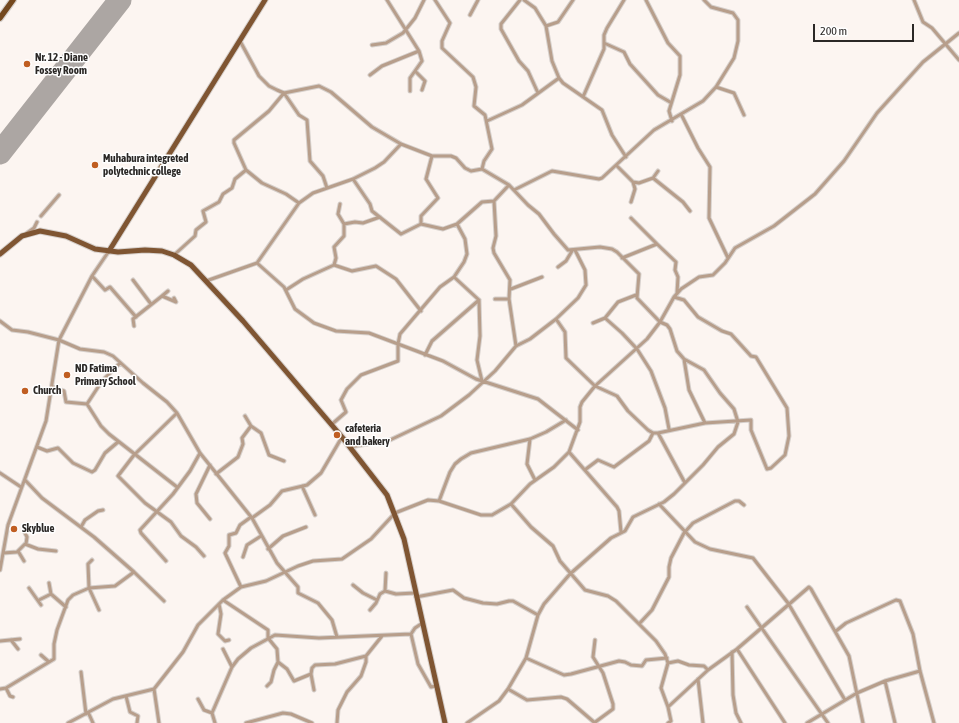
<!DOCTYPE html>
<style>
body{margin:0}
#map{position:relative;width:959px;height:723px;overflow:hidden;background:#fcf5f1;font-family:"Asap Condensed",sans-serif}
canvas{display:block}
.scale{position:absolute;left:813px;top:24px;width:101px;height:18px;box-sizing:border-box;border:2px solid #2b2826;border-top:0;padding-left:5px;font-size:12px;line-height:14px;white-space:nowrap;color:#2b2826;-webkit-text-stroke:3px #fff;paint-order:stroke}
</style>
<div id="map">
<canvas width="959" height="723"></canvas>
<div class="scale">200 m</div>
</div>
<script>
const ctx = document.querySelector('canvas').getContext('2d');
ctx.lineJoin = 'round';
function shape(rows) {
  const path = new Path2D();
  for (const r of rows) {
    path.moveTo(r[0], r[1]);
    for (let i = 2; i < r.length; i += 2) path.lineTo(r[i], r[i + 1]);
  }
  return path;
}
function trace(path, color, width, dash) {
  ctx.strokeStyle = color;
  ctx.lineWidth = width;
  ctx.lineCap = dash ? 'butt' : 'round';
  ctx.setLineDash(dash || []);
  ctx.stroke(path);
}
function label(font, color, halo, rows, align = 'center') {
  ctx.font = font + ' "Asap Condensed",sans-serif';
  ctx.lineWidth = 3;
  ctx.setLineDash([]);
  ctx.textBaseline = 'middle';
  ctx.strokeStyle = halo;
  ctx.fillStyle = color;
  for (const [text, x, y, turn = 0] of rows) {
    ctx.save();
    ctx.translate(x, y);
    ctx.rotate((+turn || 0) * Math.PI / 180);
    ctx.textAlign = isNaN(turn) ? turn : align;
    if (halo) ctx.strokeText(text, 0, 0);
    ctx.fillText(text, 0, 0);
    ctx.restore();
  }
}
trace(shape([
 [0,153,120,0]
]), '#aca6a3', 23);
const minor = shape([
 [387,0,419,51,422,61,415,71,425,81,422,90],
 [435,0,450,23,442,41,442,48,473,77,476,87,474,106,485,115,492,149,484,161,482,169],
 [520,0,501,24,501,29,519,61,528,71,538,93],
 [524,0,535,8,546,26,552,61,559,78,563,83,602,110,612,135,626,157],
 [646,0,668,43,680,56,680,75,669,111,672,121],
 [914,0,923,22,932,28,959,60],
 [470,15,478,0],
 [546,26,558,22,573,0],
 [240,41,259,76,269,86,277,90,284,93,319,86,331,92,372,127,401,144,432,156,451,156,456,158,465,168,471,171,482,169,509,185,528,205,539,214,554,234,568,250,600,247,612,249,617,252,639,274,637,298,660,322,667,325,670,329,677,351,684,359,689,390,705,423],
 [604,43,624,52,630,64,658,95,670,102],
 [372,45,386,43,403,33,415,18,424,0],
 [370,75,382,66,419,51],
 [716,87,734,93,744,115],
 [410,91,410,78,415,71],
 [583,97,604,49,604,35,607,28,624,0],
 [682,116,698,148,710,167,709,218,728,258],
 [487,121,522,105,559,78],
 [617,166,633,182,639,183,653,178,658,171],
 [653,178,683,202,690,211],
 [353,179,370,204,372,211,401,234,421,224,443,229,457,224,482,202,494,201,509,185],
 [514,190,552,171,599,179,602,178,654,130,703,101,716,87,734,58,738,41,738,20,733,13,711,7,704,0],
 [494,201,496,236,493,248,494,253,510,280,509,299,516,346],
 [631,202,635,189,633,182],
 [299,203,286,194,262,183,246,170,234,143,234,140,269,111,284,93,299,115,307,120,310,161,323,176,327,188],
 [41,216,59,195],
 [631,218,657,244],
 [344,224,355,222,363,223,380,217],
 [421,224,421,216,438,198,426,179,432,156],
 [27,233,34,228,37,222],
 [174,255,195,236,196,230,206,222,203,211,219,202,223,194,232,188,235,179,246,170],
 [622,258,657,244,676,262,675,270,678,277,677,293],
 [257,263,284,287,295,309,314,323,336,331,369,333,443,361,476,379,538,399,578,430],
 [334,265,336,258,334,247,344,236,344,224,338,214,340,204],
 [558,267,566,261,572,251],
 [92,276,105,290,110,287,136,317],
 [454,277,479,300,480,336,477,360,482,381],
 [133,280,151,304],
 [206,281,257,263,299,203,313,193,353,179,375,168,384,162,401,144],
 [511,289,542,277],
 [286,290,303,279,334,265,352,271,376,266,396,279,421,311],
 [168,291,162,296,176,302,174,298],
 [495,299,509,299],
 [605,318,622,333,637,349,651,371,665,408,669,429],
 [556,319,565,332,566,358,595,386,617,396,628,411,648,430,653,433,658,433,705,423,751,420,751,430,767,469,771,468,785,455,789,436,787,408,756,357,751,356,731,334,722,331,698,317,684,300,674,297],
 [0,321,12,330,28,332,59,340,80,349,104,352,113,356,143,383,167,402,177,413,200,453,252,518,277,563,298,587,298,593,318,603,332,620,337,637],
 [593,323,605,318,618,302,636,295],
 [134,326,133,319,162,296],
 [425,355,432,341,479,300],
 [53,387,64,391,66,402,87,404,102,381,120,363],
 [87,404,101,426,109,434,177,487],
 [177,413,134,455,118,476,145,503,171,522,181,536,196,547,204,556],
 [245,416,251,426,261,433,269,455,284,461],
 [331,425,346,412,341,400,347,389,361,375,398,361,398,344,400,334,440,287,454,277,464,262,467,254,465,239,457,224],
 [658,433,685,483],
 [530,439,527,464,535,480],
 [37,447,47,451,58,448,73,463,92,472,95,470,105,453,118,442],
 [350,447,390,440,441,416,469,395,495,371,516,346,530,339,556,319,578,298,586,285,585,270,575,250],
 [569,452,617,507,619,511,621,532],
 [210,465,196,494,197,503,210,519],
 [586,469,598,460,614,467,649,441,653,433],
 [0,473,21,487],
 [216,474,238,457,243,444,242,438,251,426],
 [25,480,42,498,94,537,134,572,164,601],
 [302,486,315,515],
 [439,501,450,472,455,464,461,459,471,453,530,439,546,432,566,420],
 [511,504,531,527,553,546,560,561,585,590,608,596,616,601,656,641,665,654,668,663,661,688,668,707],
 [659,504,695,542,710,549,753,558,788,603,845,700],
 [252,518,270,505,282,491,307,485,321,473,342,437],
 [81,527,85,520,98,511,103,510],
 [24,531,27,537,26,544],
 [268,549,283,536,306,527],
 [18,551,24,561],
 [3,553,17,552,25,544,38,549,56,551],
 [243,557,247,545,261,536],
 [92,560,88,564,89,588,99,610],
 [166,561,141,533,140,530,173,494,190,471,200,453],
 [0,570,8,525,46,421,59,340,92,276,109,251],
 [386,573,385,591,396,594,415,593],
 [353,585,363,593,377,600],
 [241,587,225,553,229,546,229,535,236,533,240,525,251,517],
 [29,588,41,605],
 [51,594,66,607],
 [416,597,453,590,464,598,483,603,497,604,509,601,513,601,538,615],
 [39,600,51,594,49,583],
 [223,600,268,630,268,638,277,649,278,662,287,669,294,681,311,674,312,668,315,665,335,664,366,656,382,636],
 [219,604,221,614,218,634,225,641,229,640],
 [747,607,828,723],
 [370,610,376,603,380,594,385,591],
 [639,624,652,610,669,577,669,567,671,558,684,533,693,523,735,501,739,501,744,505],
 [836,631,846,623,896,600,900,601,913,634,920,671,934,723],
 [411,634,415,628,421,624],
 [11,640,18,649],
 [0,641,20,639],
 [223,649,232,667],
 [737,649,785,723],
 [732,652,733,695,736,713,741,723],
 [41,655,49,662],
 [526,658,564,675,571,674,619,661,625,662,631,665,642,666,646,660,667,658],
 [668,663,678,661,689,665,704,666,708,670],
 [81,672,86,714],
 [311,674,314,690],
 [698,679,703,723],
 [885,681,895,723],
 [267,686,271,682,274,670,278,662],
 [6,688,10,696,13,697],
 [0,689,6,688,54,659,54,644,57,630,68,600,73,595,89,588,115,586,134,572],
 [154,689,159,723],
 [508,689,527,700,561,697,567,699,595,723],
 [126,696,130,712,138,716,137,723],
 [198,699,204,710,212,713],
 [88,712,93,723],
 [68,723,113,699,154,689,183,652,198,625,223,600,241,587,266,581,298,566,313,561,342,559,371,539,395,513,428,500,439,501,481,515,492,515,511,504,530,484,554,467,569,452,580,422,580,407,582,402,595,386,647,339,660,322,674,297,681,289,699,277,713,275,725,263,735,248,774,226,815,194,844,161,877,113,923,62,959,33],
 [215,723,212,713,232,667,238,659,251,648,275,635,319,638,411,634,418,664,431,687,436,686],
 [246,723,283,713,291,714,312,723],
 [337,723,338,710,347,692,361,676,366,662,366,656],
 [467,723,499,701,508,689,526,658,538,615,544,604,570,574,611,538,625,531,633,517,664,502,674,494,703,465,718,447,734,434,738,422,734,409,720,393,704,370,684,359],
 [594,723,613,709,613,704,603,673,593,657,595,640],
 [668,723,671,721,668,707,708,670,737,649,809,587,811,589,849,656,863,723],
 [807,723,857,693,885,681,920,671]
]);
const primary = shape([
 [109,251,265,0],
 [0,254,22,236,40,231,66,236,95,249,118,252,145,250,162,251,174,255,191,265,243,321,342,437,387,495,404,539,445,723]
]);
const trunk = shape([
 [0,18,13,0]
]);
trace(minor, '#d6d0cc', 5);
trace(primary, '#d6d0cc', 7);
trace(trunk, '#d6d0cc', 8);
trace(minor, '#b79e8b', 3);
trace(primary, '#7f5532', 5);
trace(trunk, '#74481e', 5.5);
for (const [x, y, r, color] of [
 [27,64,4,"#c05e22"],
 [95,165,4,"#c05e22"],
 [67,375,4,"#c05e22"],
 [25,391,4,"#c05e22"],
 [337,435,4,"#c05e22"],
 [14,529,4,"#c05e22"]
]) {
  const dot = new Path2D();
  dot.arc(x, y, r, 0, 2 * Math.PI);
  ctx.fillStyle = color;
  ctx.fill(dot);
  trace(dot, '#fff', 1.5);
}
label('bold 11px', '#2b2826', '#fff', [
 ["Nr. 12 - Diane",35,58],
 ["Fossey Room",35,71],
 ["Muhabura integreted",103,159],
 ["polytechnic college",103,172],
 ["ND Fatima",75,369],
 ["Primary School",75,382],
 ["Church",33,391],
 ["cafeteria",345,429],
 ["and bakery",345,442],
 ["Skyblue",22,529]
], 'left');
</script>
